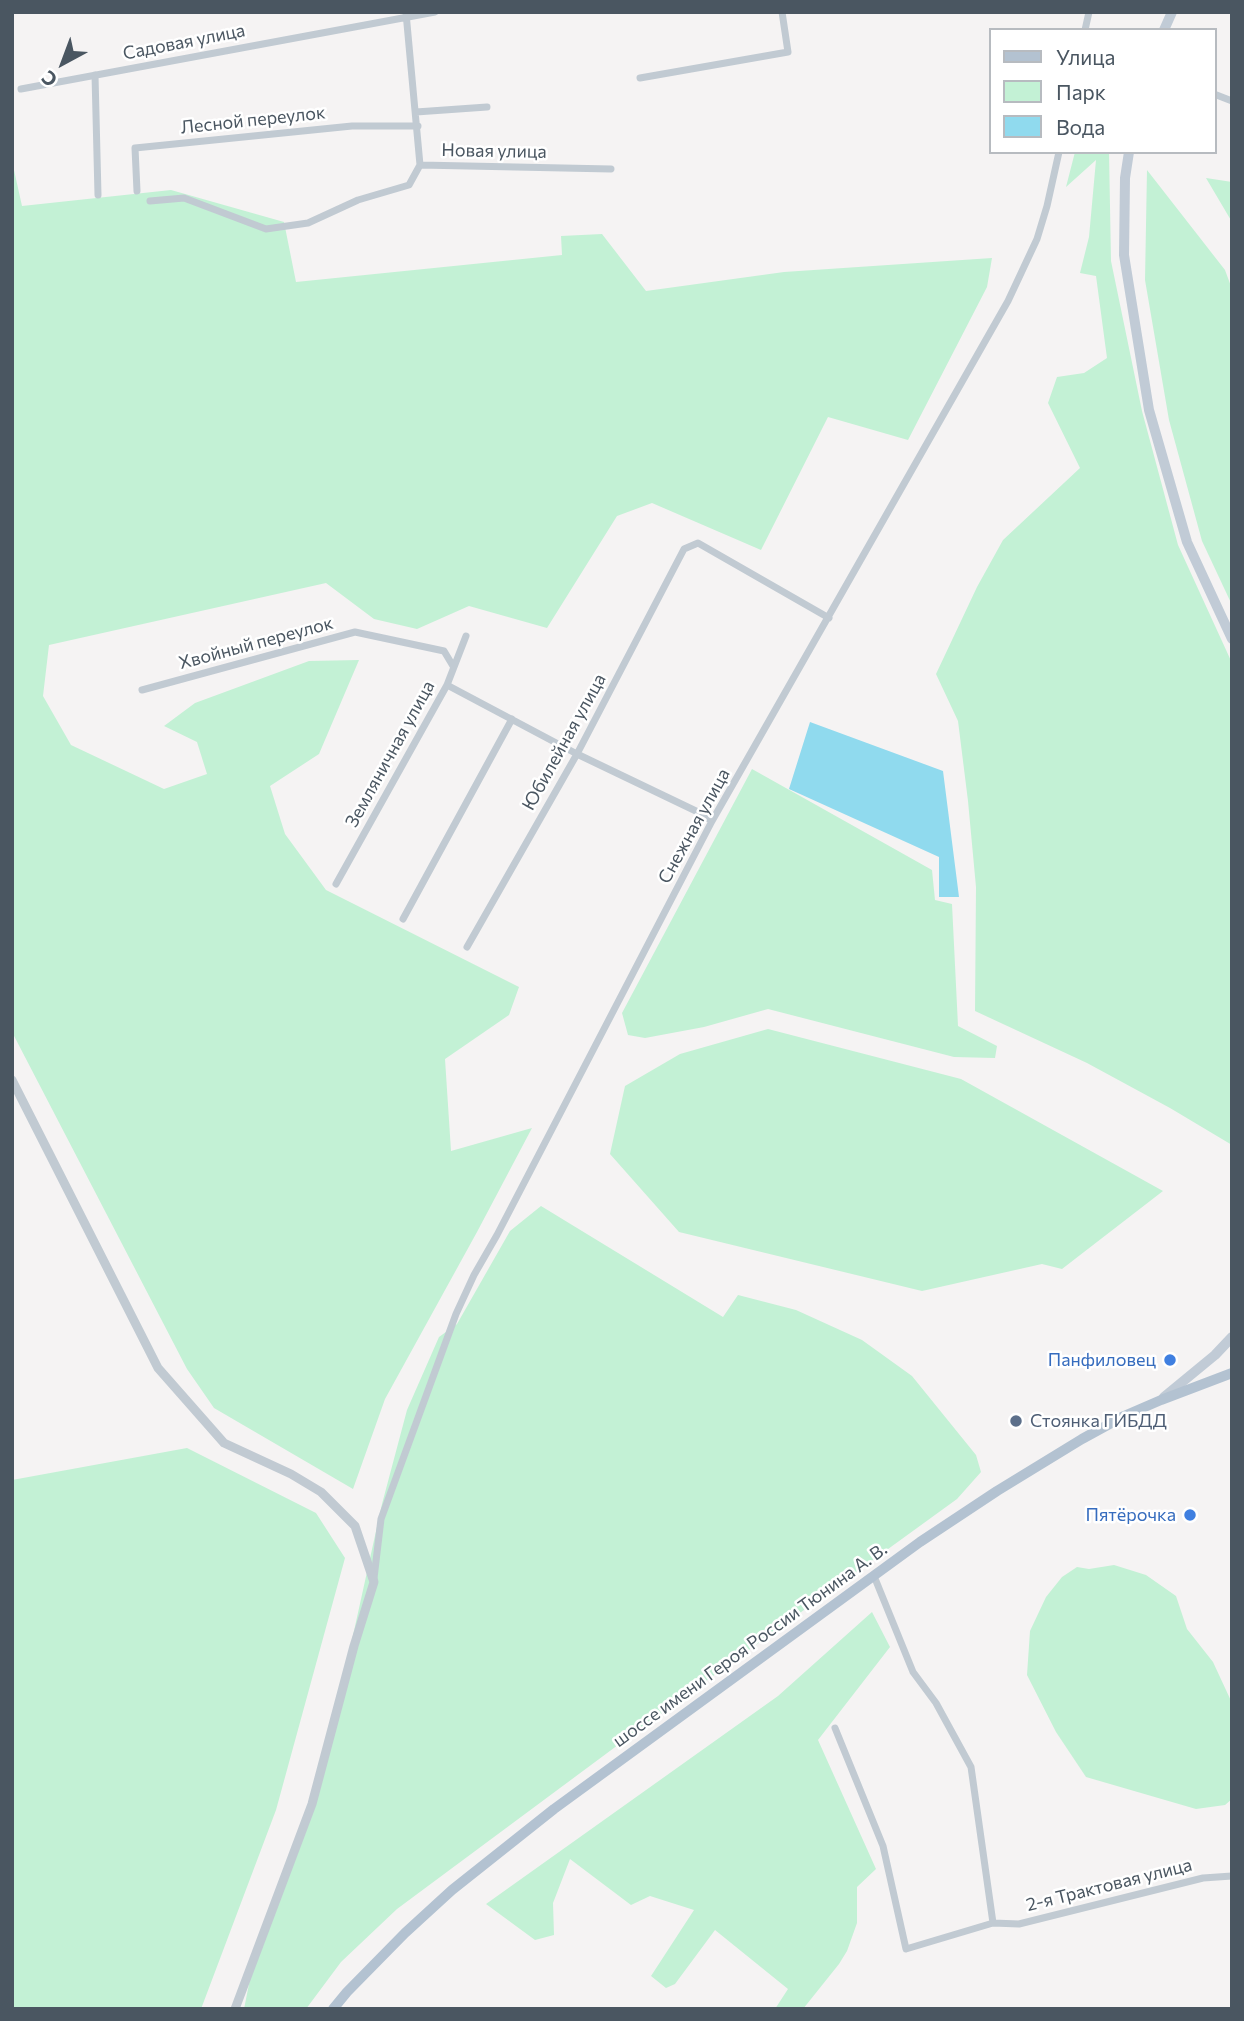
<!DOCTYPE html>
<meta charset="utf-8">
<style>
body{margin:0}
#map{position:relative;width:1244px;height:2021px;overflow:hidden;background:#f5f3f3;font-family:Commissioner,sans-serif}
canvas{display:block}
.frame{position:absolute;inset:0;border:14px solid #4a5661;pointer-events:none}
.legend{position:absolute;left:989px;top:28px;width:228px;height:126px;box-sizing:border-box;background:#fff;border:2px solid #b7bbc0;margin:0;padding:9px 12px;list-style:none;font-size:21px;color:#4a5661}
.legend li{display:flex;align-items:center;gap:14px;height:35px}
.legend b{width:35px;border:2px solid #b7bbc0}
.north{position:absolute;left:28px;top:28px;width:70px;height:70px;-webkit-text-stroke:5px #fff;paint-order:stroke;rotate:221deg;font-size:19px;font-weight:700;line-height:28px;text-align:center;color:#4a5661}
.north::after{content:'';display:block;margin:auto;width:24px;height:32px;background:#4a5661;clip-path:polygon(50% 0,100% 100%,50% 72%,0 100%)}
</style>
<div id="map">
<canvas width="1244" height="2021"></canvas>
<div class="frame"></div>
<ul class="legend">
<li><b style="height:9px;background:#b3c2d1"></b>Улица</li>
<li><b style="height:19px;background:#c3f1d5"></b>Парк</li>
<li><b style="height:19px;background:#90daee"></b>Вода</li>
</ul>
<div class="north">С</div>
</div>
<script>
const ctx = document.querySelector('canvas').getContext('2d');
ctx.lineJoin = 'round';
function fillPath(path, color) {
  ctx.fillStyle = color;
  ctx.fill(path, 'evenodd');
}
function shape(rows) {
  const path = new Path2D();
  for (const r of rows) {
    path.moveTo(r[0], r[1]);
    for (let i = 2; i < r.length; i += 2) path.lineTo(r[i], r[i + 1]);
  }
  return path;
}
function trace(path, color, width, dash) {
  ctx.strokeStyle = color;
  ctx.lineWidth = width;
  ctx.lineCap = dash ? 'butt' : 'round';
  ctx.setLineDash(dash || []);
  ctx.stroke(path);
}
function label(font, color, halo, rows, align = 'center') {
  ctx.font = font + ' Commissioner,sans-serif';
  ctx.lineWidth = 5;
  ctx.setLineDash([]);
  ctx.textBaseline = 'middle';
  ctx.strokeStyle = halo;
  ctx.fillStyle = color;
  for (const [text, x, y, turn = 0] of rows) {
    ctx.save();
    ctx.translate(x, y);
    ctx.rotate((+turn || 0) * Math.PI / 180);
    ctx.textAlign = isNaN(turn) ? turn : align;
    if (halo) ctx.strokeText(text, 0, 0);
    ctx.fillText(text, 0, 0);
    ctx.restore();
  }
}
fillPath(shape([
 [1075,152,1109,152,1111,261,1142,411,1178,545,1232,663,1232,1145,1170,1108,1087,1063,975,1011,976,887,968,801,958,721,936,674,977,587,1003,540,1080,468,1048,403,1057,377,1084,373,1107,358,1096,276,1080,273,1089,237,1096,160,1066,187],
 [12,161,22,206,171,190,284,222,296,282,562,255,561,236,602,234,646,291,784,272,992,258,987,287,908,440,828,417,761,550,652,503,617,516,547,628,469,606,417,629,374,619,326,583,49,645,43,696,71,745,164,789,207,774,197,742,164,726,195,703,309,661,359,660,319,754,270,786,285,834,326,890,519,987,509,1015,445,1059,451,1151,532,1128,477,1232,385,1399,353,1489,214,1408,187,1369,12,1032],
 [1147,170,1225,270,1232,289,1232,605,1202,541,1169,420,1145,280],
 [1206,178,1232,182,1232,222],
 [752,769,932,870,935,900,952,904,958,1026,997,1046,995,1058,954,1057,768,1009,704,1027,645,1038,628,1035,622,1013],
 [768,1029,961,1079,1163,1191,1062,1269,1042,1264,922,1291,679,1232,610,1154,625,1086,680,1054],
 [541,1206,723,1317,738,1295,796,1310,862,1340,912,1376,976,1455,981,1472,957,1499,622,1742,397,1909,341,1962,306,2009,244,2009,250,1979,316,1803,382,1504,407,1410,439,1337,457,1324,510,1231],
 [187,1448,316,1513,345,1558,276,1810,201,2009,12,2009,12,1480],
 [1114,1565,1146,1575,1176,1596,1187,1629,1213,1662,1232,1703,1232,1799,1225,1805,1196,1809,1086,1777,1056,1732,1027,1675,1030,1631,1046,1597,1062,1577,1077,1567,1089,1569],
 [872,1612,890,1647,818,1740,876,1869,857,1887,857,1923,847,1951,839,1964,803,2009,775,2009,788,1989,715,1930,675,1984,666,1988,651,1976,694,1910,650,1896,631,1905,570,1859,553,1903,554,1935,535,1940,486,1904,778,1696]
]), '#c3f1d5');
fillPath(shape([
 [810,722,943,771,959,897,939,897,939,857,789,789]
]), '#90daee');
trace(shape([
 [406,13,420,165],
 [1085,30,1089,12],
 [95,75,98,195],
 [640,78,788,52,782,12],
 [21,89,435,12],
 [1214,94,1232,101],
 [416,112,487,107],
 [137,191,135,148,352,126,418,126],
 [150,201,184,198,266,229,308,223,358,200,409,185,420,165,611,169],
 [447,685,577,754,698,812,712,821],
 [142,690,355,632,444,651,453,666],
 [336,884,447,685,466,636],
 [403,919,512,719],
 [467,947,577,754,684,549,698,543,829,618],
 [874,1576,913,1672,936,1703,971,1767,993,1923],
 [374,1578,381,1519,456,1314,474,1275,497,1235,712,821,1008,301,1037,239,1047,206,1059,152],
 [835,1728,883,1846,906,1949,993,1923,1019,1924,1203,1878,1232,1876]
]), '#c1cad2', 7);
trace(shape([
 [12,1080,158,1368,224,1443,291,1474,321,1492,355,1526,374,1582,354,1646,312,1804,235,2009]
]), '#c1cad2', 9);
trace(shape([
 [1164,30,1172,12],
 [1129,152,1125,178,1124,255,1149,410,1187,542,1232,639],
 [1164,1397,1215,1355,1232,1337]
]), '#c1cbd6', 10);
trace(shape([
 [333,2009,347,1992,405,1933,452,1890,554,1809,920,1542,997,1491,1082,1439,1124,1416,1161,1400,1232,1373]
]), '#b3c2d1', 10);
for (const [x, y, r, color] of [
 [1170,1360,7,"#3f7fe0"],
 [1016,1421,7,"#5c6f8a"],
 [1190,1515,7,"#3f7fe0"]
]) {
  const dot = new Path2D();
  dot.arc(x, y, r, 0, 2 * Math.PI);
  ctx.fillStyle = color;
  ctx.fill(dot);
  trace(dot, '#fff', 2.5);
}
label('18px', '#4a5661', '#fff', [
 ["Садовая улица",184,42,-11],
 ["Лесной переулок",253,120,-6],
 ["Новая улица",494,151,1],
 ["Хвойный переулок",256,643,-15],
 ["Юбилейная улица",564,742,-61],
 ["Земляничная улица",390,754,-61],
 ["Снежная улица",694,826,-61],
 ["шоссе имени Героя России Тюнина А. В.",750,1645,-36],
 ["2-я Трактовая улица",1109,1885,-14]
]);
label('18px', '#366cbe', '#fff', [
 ["Панфиловец",1156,1360],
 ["Пятёрочка",1176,1515]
], 'right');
label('18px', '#4e5e75', '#fff', [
 ["Стоянка ГИБДД",1030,1421]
], 'left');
</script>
